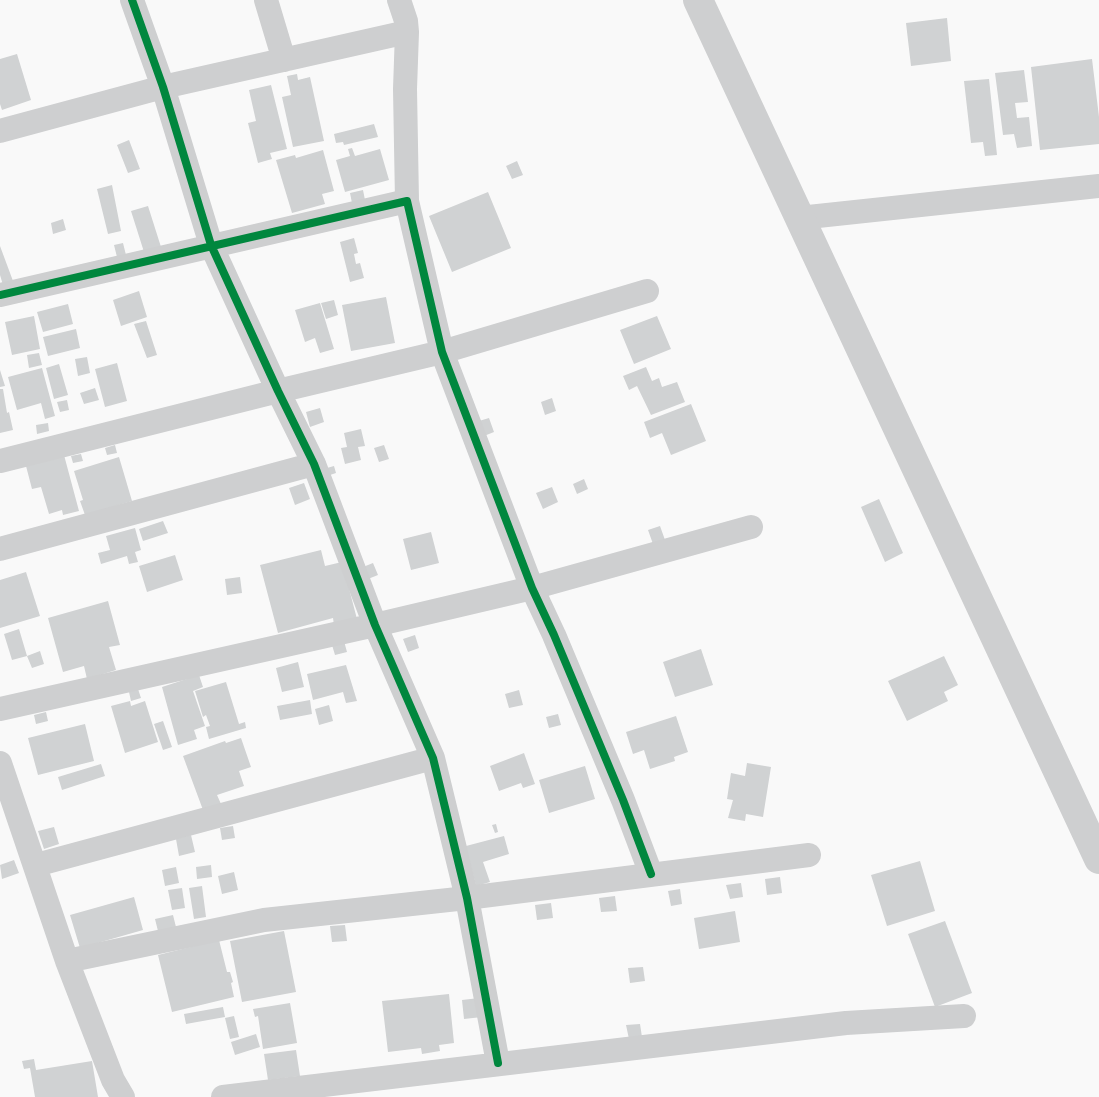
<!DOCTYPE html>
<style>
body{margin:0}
canvas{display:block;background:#f9f9f9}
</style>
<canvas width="1099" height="1097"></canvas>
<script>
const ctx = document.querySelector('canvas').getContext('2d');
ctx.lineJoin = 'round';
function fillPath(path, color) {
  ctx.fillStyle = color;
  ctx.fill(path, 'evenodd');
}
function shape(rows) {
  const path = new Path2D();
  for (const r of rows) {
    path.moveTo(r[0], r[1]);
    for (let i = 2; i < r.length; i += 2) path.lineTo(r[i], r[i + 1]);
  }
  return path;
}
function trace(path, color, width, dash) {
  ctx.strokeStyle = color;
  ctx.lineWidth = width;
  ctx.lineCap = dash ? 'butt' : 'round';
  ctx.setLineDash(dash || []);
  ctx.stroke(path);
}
fillPath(shape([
 [947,18,951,61,911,66,906,23],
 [17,54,31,100,2,110,0,104,0,59],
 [1092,59,1099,117,1099,144,1040,150,1031,67],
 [1024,70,1028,102,1015,103,1017,118,1029,117,1032,146,1017,148,1014,134,1003,135,995,73],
 [297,74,298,80,310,77,324,141,293,147,282,97,291,95,287,76],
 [989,79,997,155,985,156,983,142,971,143,964,81],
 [271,85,287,149,270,153,272,159,258,163,248,123,256,121,249,90],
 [374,124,378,137,344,145,343,142,336,143,334,134],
 [129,140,140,169,128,173,117,145],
 [352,148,355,156,380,149,389,180,345,192,336,160,350,156,348,149],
 [323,150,334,191,322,194,325,204,292,213,276,160,295,155,296,158],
 [517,161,523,175,512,179,506,166],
 [112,185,121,231,108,234,97,189],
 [363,190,365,200,352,203,350,193],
 [488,192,511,248,452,272,429,216],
 [148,206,161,247,144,252,131,211],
 [63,219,66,230,53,234,51,223],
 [354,238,358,253,354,254,356,264,360,263,364,278,350,282,340,242],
 [123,243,126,255,117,257,114,245],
 [0,246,13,281,3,285,0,275],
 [139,291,147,317,121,326,113,300],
 [386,297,395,343,351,351,342,305],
 [334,300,338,315,326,319,321,303],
 [320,303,334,349,320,353,315,338,305,342,295,310],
 [68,304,73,324,43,332,37,312],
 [34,316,40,349,12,355,5,322],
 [657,316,671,349,634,364,620,330],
 [146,321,157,355,147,358,134,324],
 [76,329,80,348,48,356,43,337],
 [39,353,42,365,29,368,27,355],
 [87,357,90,373,78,376,75,359],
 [117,363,127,401,105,407,95,369],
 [59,364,68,395,54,399,46,368],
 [646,367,652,381,659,378,662,387,677,382,685,402,651,415,637,386,629,390,623,376],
 [42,368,55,416,45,419,41,403,17,410,8,377],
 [0,370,5,386,0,387],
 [95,388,99,400,84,404,80,393],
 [0,389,3,389,7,413,9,412,13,430,0,433],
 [552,398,556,411,545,415,541,402],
 [67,400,69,410,60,412,57,402],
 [691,404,706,441,671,455,662,433,650,438,644,422],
 [320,408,324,422,310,427,306,412],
 [489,418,494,432,484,436,479,421],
 [48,423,49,431,37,434,36,425],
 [361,429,365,446,358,447,361,460,345,464,341,448,347,447,344,433],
 [115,445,117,453,107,455,105,448],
 [384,445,389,459,379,462,374,448],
 [81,454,83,461,73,463,71,456],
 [64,455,79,511,63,515,62,510,49,514,41,487,32,489,26,466],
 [119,457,132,501,85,515,80,501,83,500,74,471],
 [334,466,336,473,330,475,327,468],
 [584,479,588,489,577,494,573,484],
 [304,483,310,499,295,505,289,488],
 [552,487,558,502,543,509,536,493],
 [879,499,903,553,885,562,861,507],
 [163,521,168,533,143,541,139,529],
 [660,526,665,540,653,544,648,530],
 [135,528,141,550,135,552,138,562,129,564,127,556,101,564,98,553,110,550,106,536],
 [431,532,439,563,411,570,403,539],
 [321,550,325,566,342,562,357,619,334,625,333,618,278,633,260,565],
 [175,555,183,580,147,592,139,566],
 [373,563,378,575,368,579,363,567],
 [26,572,40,616,0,628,0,580],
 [240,577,242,593,227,595,225,579],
 [108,601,120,645,109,647,116,670,87,679,84,666,63,672,48,618],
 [19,629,27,656,12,660,4,634],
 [415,635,419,648,408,652,403,639],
 [344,641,347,652,335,655,332,645],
 [701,649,713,685,675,697,663,662],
 [40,651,44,664,32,668,27,656],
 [944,656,958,685,944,692,948,701,907,721,888,681],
 [298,662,304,687,282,692,276,668],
 [346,665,357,701,346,703,343,692,313,700,307,674],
 [199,675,203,687,193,691,205,726,194,730,197,739,178,745,162,687],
 [226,682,239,724,245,722,246,728,209,739,206,727,210,726,206,715,203,717,195,691],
 [138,689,141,698,131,701,129,692],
 [519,690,523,705,509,708,505,694],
 [310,700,312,714,280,720,277,706],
 [130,701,131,706,145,701,158,742,125,753,111,706],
 [329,705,333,721,319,725,315,709],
 [46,712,48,721,36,724,34,715],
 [558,714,561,725,549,728,546,717],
 [676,716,688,752,674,757,675,761,650,769,644,750,633,754,626,732],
 [163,721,172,747,163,750,154,724],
 [85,724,94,761,38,775,28,738],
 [241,738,251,767,239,771,244,786,217,795,221,804,203,810,183,756,225,741,226,743],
 [524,753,535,784,523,788,521,783,499,791,490,766],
 [747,763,771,767,763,817,746,814,745,821,728,818,733,800,727,799,731,773,745,776],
 [101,764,105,776,62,790,58,777],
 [585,766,595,799,549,813,539,780],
 [496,824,498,832,495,833,492,825],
 [233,826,235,838,222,840,220,828],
 [54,827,59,844,44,849,38,831],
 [191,835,195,852,179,856,176,839],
 [504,836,509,854,483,862,490,882,476,886,466,846],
 [14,860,19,873,2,879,0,865],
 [920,861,935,911,887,926,871,875],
 [211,865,212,877,197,879,196,867],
 [176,867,179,883,165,886,162,870],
 [234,872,238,890,222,894,218,876],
 [780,877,782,893,767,895,765,879],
 [741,883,743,897,730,899,726,885],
 [202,886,206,917,194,919,189,888],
 [182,888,185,908,172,910,168,890],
 [680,889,682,904,671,906,668,891],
 [615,896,617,911,601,912,599,898],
 [134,897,143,930,80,948,70,915],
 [551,903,553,918,537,920,535,905],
 [735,911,740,942,699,949,694,918],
 [173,915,176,927,158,931,155,919],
 [945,921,972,993,935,1007,908,934],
 [345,925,347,941,332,942,330,926],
 [284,931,296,992,242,1002,230,941],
 [219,940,227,972,230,972,233,982,231,983,234,997,172,1012,158,955],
 [643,967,645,981,630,983,628,968],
 [449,994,454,1043,439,1045,440,1051,422,1054,421,1048,388,1052,382,1001],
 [479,998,482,1017,464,1019,462,1000],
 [290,1003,297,1043,263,1049,258,1016,255,1017,253,1009],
 [223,1007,225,1017,186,1024,184,1014],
 [234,1016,239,1037,230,1039,225,1018],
 [640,1024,642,1037,629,1039,626,1025],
 [256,1034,260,1047,235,1055,231,1042],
 [296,1050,300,1076,268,1080,264,1054],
 [34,1059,36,1070,92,1061,98,1097,35,1097,30,1068,24,1069,22,1061]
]), '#d0d2d3');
trace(shape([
 [132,0,163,87,211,245,278,391,314,464,375,625,433,758,467,898,498,1063],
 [266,0,284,60],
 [399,0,406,21,407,32,405,89,407,201],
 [0,131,163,87,407,32],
 [799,218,1099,186],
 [0,295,407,201,442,352,532,588,554,635,623,800,651,874],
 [0,461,278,391,442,352,647,291],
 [0,549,314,464],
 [0,709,375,625,532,588,751,527],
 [0,763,67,961,113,1080,123,1097],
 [36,865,433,758],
 [67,961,264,920,467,898,809,855],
 [223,1097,846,1023,964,1016]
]), '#cecfd0', 24);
trace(shape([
 [698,0,1099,859]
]), '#cecfd0', 30);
trace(shape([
 [132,0,163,87,211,245,278,391,314,464,375,625,433,758,467,898,498,1063],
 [0,295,407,201,442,352,532,588,554,635,623,800,651,874]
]), '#00873e', 8);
</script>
